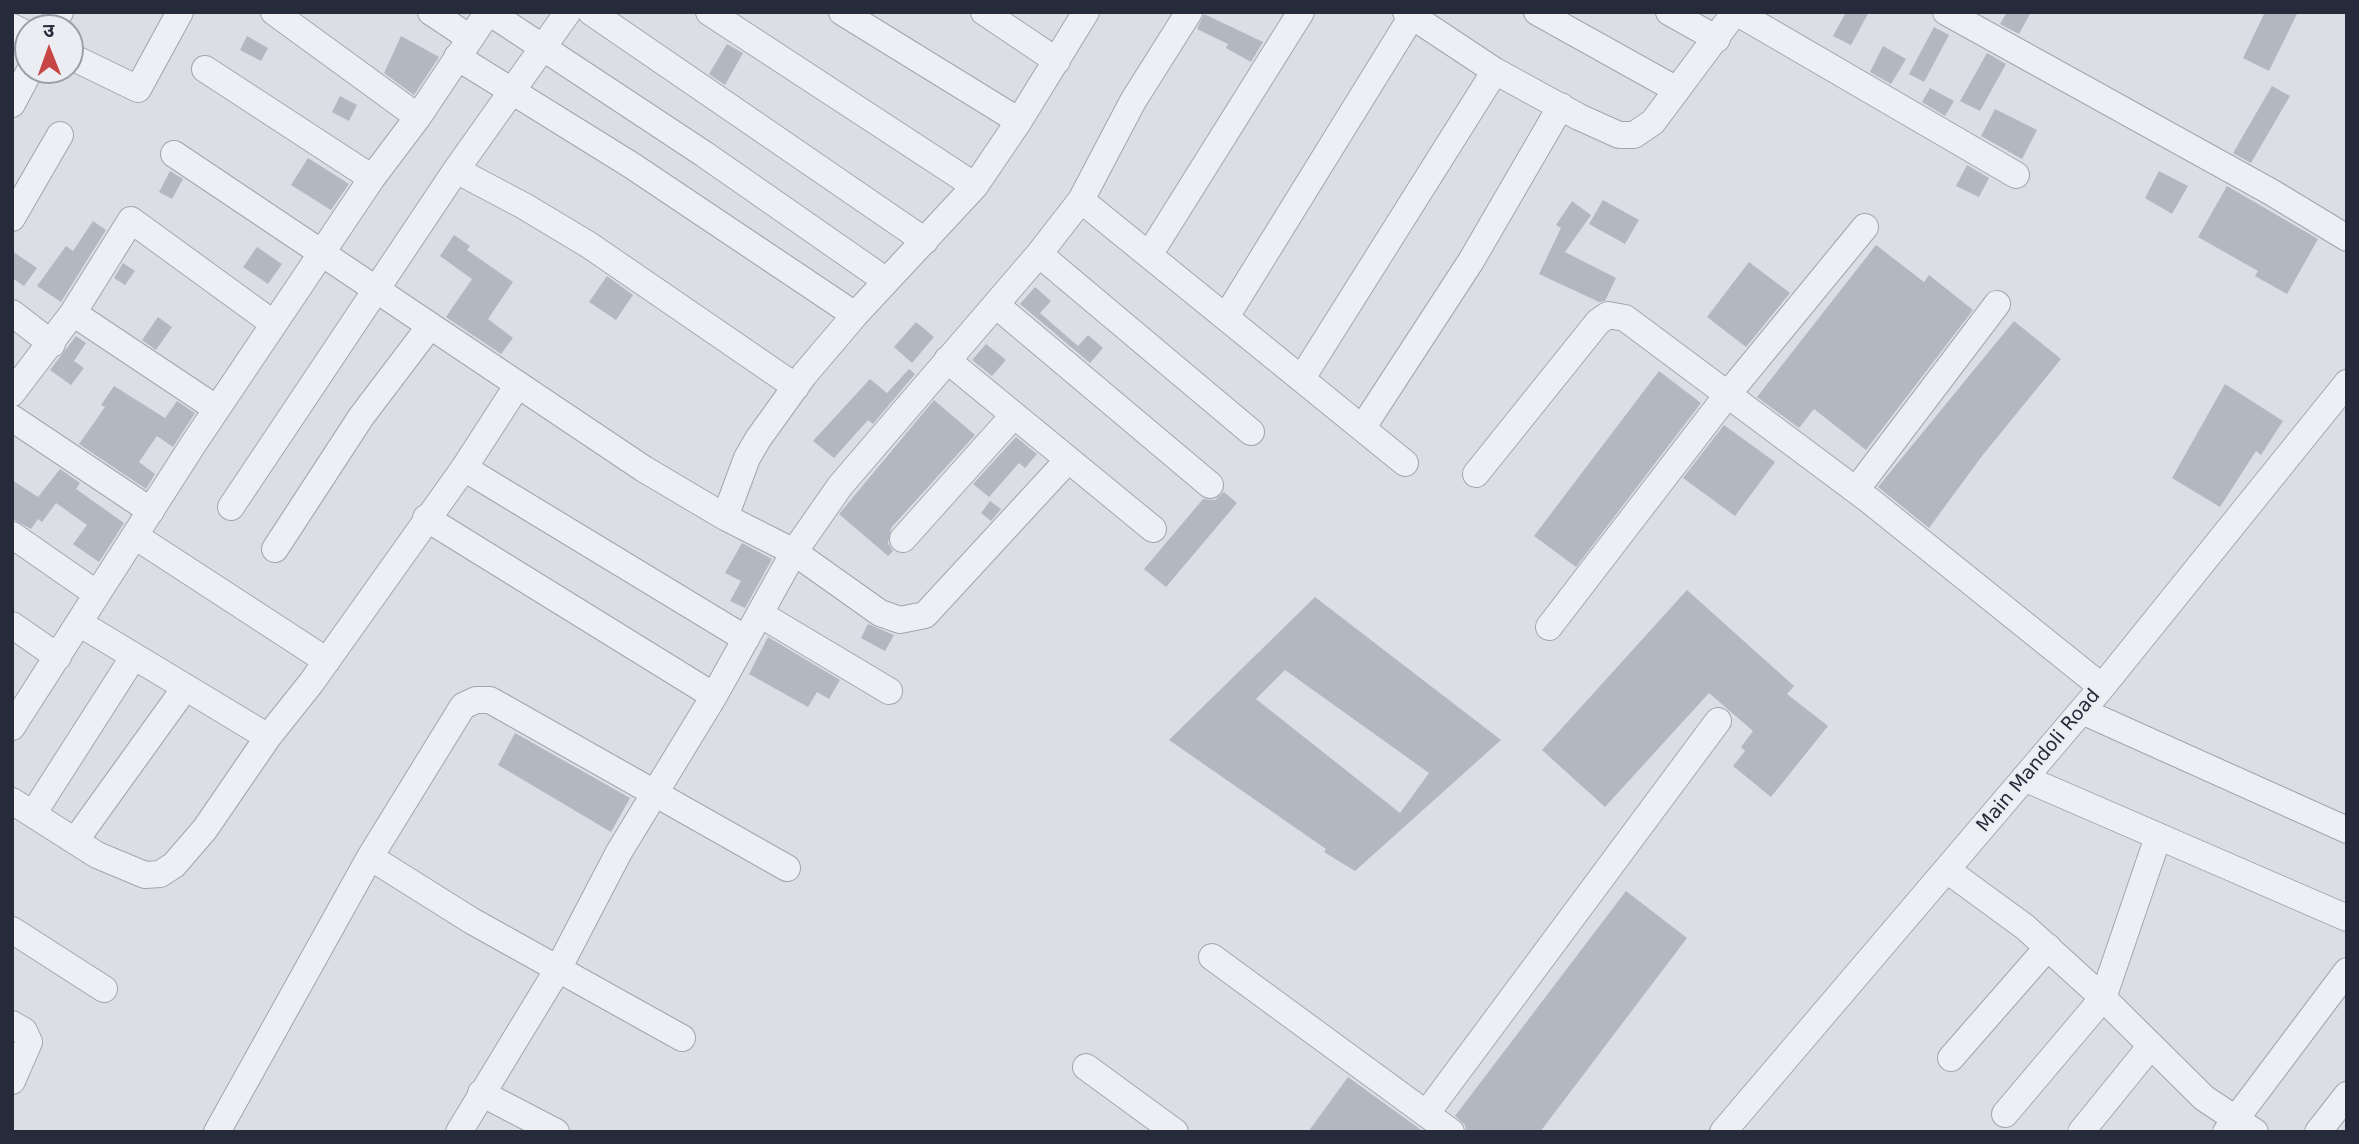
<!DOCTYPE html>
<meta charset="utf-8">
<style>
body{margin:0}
#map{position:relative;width:2359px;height:1144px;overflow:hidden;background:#dcdee5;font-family:"DejaVu Sans","Noto Sans Devanagari",sans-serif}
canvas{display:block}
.frame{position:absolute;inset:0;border:14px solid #262b3b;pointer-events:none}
.north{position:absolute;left:14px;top:14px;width:70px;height:70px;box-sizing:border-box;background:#ebedf3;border:2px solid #9c9fa9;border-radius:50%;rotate:359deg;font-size:19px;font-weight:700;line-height:28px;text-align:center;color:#262b3b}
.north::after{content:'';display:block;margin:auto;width:24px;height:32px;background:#c74544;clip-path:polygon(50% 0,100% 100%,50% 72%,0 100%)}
</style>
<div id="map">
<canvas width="2359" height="1144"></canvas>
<div class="frame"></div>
<div class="north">उ</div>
</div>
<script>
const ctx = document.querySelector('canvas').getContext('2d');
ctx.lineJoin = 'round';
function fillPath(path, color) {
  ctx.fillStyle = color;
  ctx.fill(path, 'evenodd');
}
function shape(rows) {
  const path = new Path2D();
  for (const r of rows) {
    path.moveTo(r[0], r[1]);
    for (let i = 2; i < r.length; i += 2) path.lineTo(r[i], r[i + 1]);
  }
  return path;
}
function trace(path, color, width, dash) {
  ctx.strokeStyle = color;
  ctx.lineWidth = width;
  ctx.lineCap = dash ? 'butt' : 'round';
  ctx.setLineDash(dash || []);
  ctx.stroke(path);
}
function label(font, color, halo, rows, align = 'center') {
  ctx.font = font + ' "DejaVu Sans",sans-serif';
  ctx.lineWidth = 5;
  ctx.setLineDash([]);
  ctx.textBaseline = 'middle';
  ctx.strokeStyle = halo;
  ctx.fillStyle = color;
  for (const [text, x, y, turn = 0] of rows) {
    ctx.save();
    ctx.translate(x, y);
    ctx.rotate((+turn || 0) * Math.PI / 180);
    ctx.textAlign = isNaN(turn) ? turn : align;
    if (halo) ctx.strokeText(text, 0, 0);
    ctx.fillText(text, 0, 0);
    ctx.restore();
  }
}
fillPath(shape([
 [1846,12,1869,12,1851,45,1833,36],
 [2007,12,2031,12,2019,34,2000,24],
 [2265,12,2298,12,2269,71,2243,58],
 [1204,14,1263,42,1251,62,1226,48,1228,44,1197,29],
 [1934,27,1949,35,1924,82,1909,74],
 [247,36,268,48,261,61,240,50],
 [401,36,439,57,414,95,384,73],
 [727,44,743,53,725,85,709,74],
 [1883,46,1906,59,1891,84,1870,72],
 [1987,53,2006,64,1980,111,1960,101],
 [2272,86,2290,96,2251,163,2233,153],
 [1930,88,1954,101,1945,116,1922,102],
 [340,96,357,105,349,121,332,112],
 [1995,109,2037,130,2022,159,1981,136],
 [308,158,349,184,331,210,291,185],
 [1967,165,1989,178,1979,197,1956,186],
 [170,171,183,179,172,199,159,192],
 [2159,171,2188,186,2172,214,2145,198],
 [2227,186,2318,239,2287,294,2255,276,2258,271,2198,237],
 [1603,200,1639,220,1625,244,1589,224],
 [1572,201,1591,215,1565,252,1616,278,1605,301,1599,302,1539,274,1561,228,1556,225],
 [93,221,106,230,61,302,37,286,66,246,73,251],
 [454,235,470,246,467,250,513,282,488,319,513,338,501,354,446,317,472,279,440,256],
 [1876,245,1924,282,1929,275,1973,310,1866,450,1814,409,1799,428,1757,397],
 [257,247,282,264,268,284,243,267],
 [12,251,37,268,24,286,12,278],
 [1749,262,1790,293,1746,347,1707,317],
 [123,263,135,271,125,285,114,278],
 [607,276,633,295,616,320,589,302],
 [1035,287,1051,301,1040,313,1078,346,1088,335,1103,348,1090,363,1020,304],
 [158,317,172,327,156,350,142,340],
 [2014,321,2061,359,1982,456,1929,528,1878,487],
 [916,322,934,337,912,363,894,347],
 [76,336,86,343,74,361,84,368,71,385,50,370],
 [986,344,1006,360,992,376,972,360],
 [909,369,915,374,873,424,868,420,834,458,813,441,870,379,887,393],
 [1659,371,1701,403,1576,567,1534,536],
 [2225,384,2283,421,2261,455,2256,451,2220,507,2172,478],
 [114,386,165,418,177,401,195,413,173,447,157,436,139,462,155,474,146,489,79,444,105,407,101,405],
 [934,400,975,435,891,528,888,543,893,551,888,556,839,514],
 [1724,425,1775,462,1735,516,1683,478],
 [1016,437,1037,454,1025,468,1019,463,989,497,973,484],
 [60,469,80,483,76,489,124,523,99,562,73,544,87,525,56,503,42,522,38,519,31,529,12,519,12,480,38,497],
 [1224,492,1237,503,1166,587,1144,569,1203,499,1215,500],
 [990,501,1001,509,991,521,981,513],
 [742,543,772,559,745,608,730,601,741,581,725,573],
 [1687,590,1794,686,1787,694,1828,726,1771,797,1733,766,1745,751,1741,747,1753,731,1709,693,1605,807,1542,750],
 [1315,597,1501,740,1355,871,1324,852,1326,849,1169,740],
 [1285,670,1429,773,1400,813,1256,699],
 [868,624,894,635,885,651,861,638],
 [768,637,840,680,829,699,817,692,808,707,749,674],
 [515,733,630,798,611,832,498,765],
 [1626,891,1687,938,1540,1132,1466,1132,1465,1125,1455,1116],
 [1348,1077,1399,1114,1424,1132,1308,1132]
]), '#b3b7c2');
const minor = shape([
 [274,12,418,117],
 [431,12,470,38],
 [489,12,704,154,885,280],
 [591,12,925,241],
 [709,12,975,186],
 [842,12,1019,121],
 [984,12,1057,61],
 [1406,12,1495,71,1579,117,1619,135,1634,135,1653,122,1735,12],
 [1537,12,1677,90],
 [1669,12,1717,39],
 [1736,12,2016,175],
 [1946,12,2271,192,2347,238],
 [12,27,28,35],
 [52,28,60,12],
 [70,56,138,89,180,12],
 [457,57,631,165,855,315],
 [205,69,372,178],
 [12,104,30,70],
 [174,154,644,469,725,517,794,552,880,613,900,620,925,615,1068,460],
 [456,170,524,206,589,245,796,387],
 [1081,200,1405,463],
 [12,218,60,135],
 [1039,254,1251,432],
 [1149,255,1301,12],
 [996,305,1210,485],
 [12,313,52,344],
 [73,313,217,409],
 [1226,317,1412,16],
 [947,360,1153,529],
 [1302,378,1495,71],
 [12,393,73,313,131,220,274,324],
 [12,418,151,511],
 [1363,427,1471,261,1561,106],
 [464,468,746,639],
 [1476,474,1598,322,1608,315,1625,318,1869,500,2102,687],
 [1856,490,1997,304],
 [231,507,456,170,568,12],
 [725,517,747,458,758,439,804,375,855,315,975,186,1019,121,1086,12],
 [426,518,714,696],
 [12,535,97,594],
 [135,536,327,661],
 [903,539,1014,415],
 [275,549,361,417,430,326],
 [760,614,889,691],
 [79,623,268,737],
 [12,625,58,657],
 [1549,627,1728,394,1865,227],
 [2082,711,2347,830],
 [12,727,194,443,372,178,418,117,488,12],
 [2024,778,2347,918],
 [12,801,97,855,145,875,160,874,174,865,205,829,268,737,311,683,464,468,517,386],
 [33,814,134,656],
 [75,841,185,688],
 [370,857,472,921,682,1038],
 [1947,870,2025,927,2103,998,2204,1098,2255,1132],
 [12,930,104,989],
 [1212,957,1451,1132],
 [12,1024,24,1031,29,1042,12,1081],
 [1951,1058,2048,947],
 [1086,1067,1175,1132],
 [481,1093,556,1132],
 [1426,1114,1718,721],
 [2005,1114,2103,998,2158,837],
 [217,1132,370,857,463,706,476,700,490,700,787,868],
 [459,1132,558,969,619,852,714,696,794,552,840,486,1039,254,1081,200,1133,101,1189,12],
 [1723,1132,2102,687,2347,383],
 [2081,1132,2150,1047],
 [2226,1132,2347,971],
 [2318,1132,2347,1095]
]);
trace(minor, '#a2a5af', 28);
trace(minor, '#eeeff4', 26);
label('19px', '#262b3b', '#ebedf3', [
 ["Main Mandoli Road",2039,761,-50]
]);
</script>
